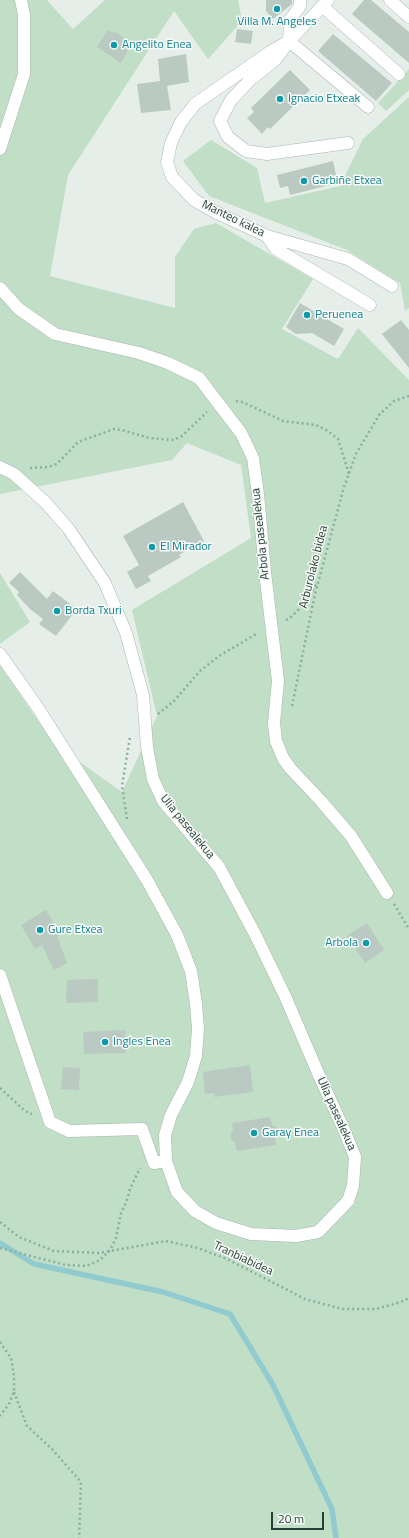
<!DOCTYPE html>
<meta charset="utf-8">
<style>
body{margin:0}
#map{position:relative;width:409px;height:1538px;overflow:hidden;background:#e6eeea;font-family:"Titillium Web",sans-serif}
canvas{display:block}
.scale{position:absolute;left:271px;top:1512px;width:53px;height:18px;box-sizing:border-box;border:2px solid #264036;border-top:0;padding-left:5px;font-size:12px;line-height:14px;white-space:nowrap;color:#264036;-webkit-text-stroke:3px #f7faf8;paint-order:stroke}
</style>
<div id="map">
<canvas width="409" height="1538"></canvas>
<div class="scale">20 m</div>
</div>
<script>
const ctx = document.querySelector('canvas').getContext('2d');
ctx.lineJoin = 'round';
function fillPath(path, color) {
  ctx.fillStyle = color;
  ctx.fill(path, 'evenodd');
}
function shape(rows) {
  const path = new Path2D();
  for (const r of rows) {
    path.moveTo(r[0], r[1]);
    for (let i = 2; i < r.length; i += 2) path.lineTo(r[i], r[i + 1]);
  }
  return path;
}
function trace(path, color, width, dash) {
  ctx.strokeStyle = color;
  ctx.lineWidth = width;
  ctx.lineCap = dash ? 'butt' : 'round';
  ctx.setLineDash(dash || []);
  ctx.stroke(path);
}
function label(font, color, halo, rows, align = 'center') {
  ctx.font = font + ' "Titillium Web",sans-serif';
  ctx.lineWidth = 3;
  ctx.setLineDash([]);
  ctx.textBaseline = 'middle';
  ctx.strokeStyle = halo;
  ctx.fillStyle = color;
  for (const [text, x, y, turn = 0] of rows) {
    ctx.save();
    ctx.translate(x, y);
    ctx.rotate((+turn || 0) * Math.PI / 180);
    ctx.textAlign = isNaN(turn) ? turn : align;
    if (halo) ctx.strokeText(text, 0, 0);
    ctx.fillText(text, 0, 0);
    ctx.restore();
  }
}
fillPath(shape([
 [0,0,47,0,73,29,105,0,238,0,242,21,208,59,174,11,68,175,50,276,175,308,175,257,194,229,216,223,313,279,282,329,338,359,358,328,409,380,409,1538,0,1538,0,665,66,762,77,760,122,792,157,716,132,610,251,538,241,465,187,443,172,460,0,494],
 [409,69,409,90,386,111,378,103],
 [409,97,409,308,405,311,400,283,347,250,209,196,183,161,211,140,257,168,265,203,340,186,363,139],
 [0,573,30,622,0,644]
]), '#c1dec6');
trace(shape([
 [0,1243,34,1264,163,1292,230,1314,273,1385,332,1509,336,1538]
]), '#92cbcf', 5.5);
fillPath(shape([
 [266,0,292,0,292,4,273,19,266,11],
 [364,0,371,0,409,32,409,63,352,14],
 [237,29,253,31,251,44,235,42],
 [108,30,114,33,115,32,132,43,121,63,97,47],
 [333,34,392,83,376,101,318,51],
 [186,54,189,82,167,86,171,110,141,113,137,84,160,81,158,59],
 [290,70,310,90,270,129,268,127,262,134,247,118,254,112,251,108],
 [333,161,336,175,328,177,330,185,290,195,288,186,280,188,277,175],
 [300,303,344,329,334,346,312,333,296,334,286,327],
 [401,320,409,330,409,368,382,334],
 [183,502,204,541,179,555,181,557,148,576,151,581,136,589,127,572,139,565,123,536],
 [20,572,47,599,53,591,77,609,56,636,39,624,43,619,30,609,17,595,19,592,9,583],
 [46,910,60,934,57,936,67,963,54,970,42,945,35,949,21,925],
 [367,923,384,950,365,963,347,936],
 [98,979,98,1002,66,1003,67,980],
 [125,1030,126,1053,84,1054,83,1032],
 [250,1065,253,1092,214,1097,215,1093,205,1094,203,1072],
 [63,1067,80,1068,79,1090,61,1089],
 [270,1117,272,1125,281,1129,275,1136,276,1145,237,1151,235,1143,231,1139,231,1134,233,1130,232,1123]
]), '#bbc9c3');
const minor = shape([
 [328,0,289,41,276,59,250,80,231,100,220,121,228,137,246,151,267,154,348,143],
 [390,0,409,17],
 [322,6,399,74],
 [289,41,270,52,195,104,181,122,171,143,167,162,172,177,194,200,215,212,267,236,348,259,392,286],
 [289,41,368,107],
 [289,41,290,20,300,6,300,0],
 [0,149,24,74,24,15,21,0],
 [267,236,276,249,370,305],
 [0,288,19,309,55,334,139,353,168,363,199,378,241,433,253,458,258,494,265,572,278,681,274,723,276,741,283,758,290,768,321,801,351,836,387,893],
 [0,467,14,474,45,502,68,528,105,583,126,633,143,695,147,747,153,779,163,801,219,867,255,934,285,996,318,1073,345,1132,355,1157,353,1186,348,1201,318,1232,296,1236,251,1234,216,1223,195,1211,177,1192,166,1161,165,1135,171,1115,188,1082,196,1056,198,1029,196,1004,191,971,177,935,147,880,38,708,0,654],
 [0,975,50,1122,69,1131,142,1129,154,1163,166,1161]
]);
trace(minor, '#a9b6b0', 13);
trace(shape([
 [236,401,242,402,249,405,283,421,316,425,328,431,338,439,349,474],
 [30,468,48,467,57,464,78,442,114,429,122,430,149,438,174,440,182,436,207,412],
 [286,620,290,618,303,605,318,582],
 [292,706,315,594,344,487,356,454,379,415,394,401,409,396],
 [158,714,174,701,200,671,219,656,258,633],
 [127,819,122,786,130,737],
 [394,904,409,929],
 [0,1088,25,1111,32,1114],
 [0,1222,19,1237,54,1251,99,1253,166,1241,198,1248,227,1259,305,1299,342,1309,376,1309,401,1302,409,1298],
 [0,1248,66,1265,86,1266,100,1260,110,1250,116,1238,121,1213,126,1203,130,1189,140,1168],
 [0,1342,11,1358,14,1376,14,1392,9,1404,0,1416],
 [14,1392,27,1426,52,1449,81,1482,79,1538]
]), '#88b0a0', 2.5, [2, 3]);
trace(minor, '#fff', 12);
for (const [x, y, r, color] of [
 [277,9,4,"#0f9aa8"],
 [114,45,4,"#0f9aa8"],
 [280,99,4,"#0f9aa8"],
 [304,181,4,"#0f9aa8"],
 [307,315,4,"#0f9aa8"],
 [152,547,4,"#0f9aa8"],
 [57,611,4,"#0f9aa8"],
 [40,930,4,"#0f9aa8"],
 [366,943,4,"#0f9aa8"],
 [105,1042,4,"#0f9aa8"],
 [254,1133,4,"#0f9aa8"]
]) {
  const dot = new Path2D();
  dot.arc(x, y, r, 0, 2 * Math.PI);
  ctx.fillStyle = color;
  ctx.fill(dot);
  trace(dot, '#f7faf8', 1.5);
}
label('12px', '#0d838f', '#f7faf8', [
 ["Villa M. Angeles",277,22,"center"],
 ["Angelito Enea",122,45],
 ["Ignacio Etxeak",288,99],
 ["Garbiñe Etxea",312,181],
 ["Peruenea",315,315],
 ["El Mirador",160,547],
 ["Borda Txuri",65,611],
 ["Gure Etxea",48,930],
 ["Arbola",358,943,"right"],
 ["Ingles Enea",113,1042],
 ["Garay Enea",262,1133]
], 'left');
label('12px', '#264036', '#f7faf8', [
 ["Manteo kalea",233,219,26],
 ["Arbola pasealekua",261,534,-96],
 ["Arburolako bidea",314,567,-76],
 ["Ulia pasealekua",187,827,51],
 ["Ulia pasealekua",336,1114,66],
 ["Tranbiabidea",243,1259,25]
]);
</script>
